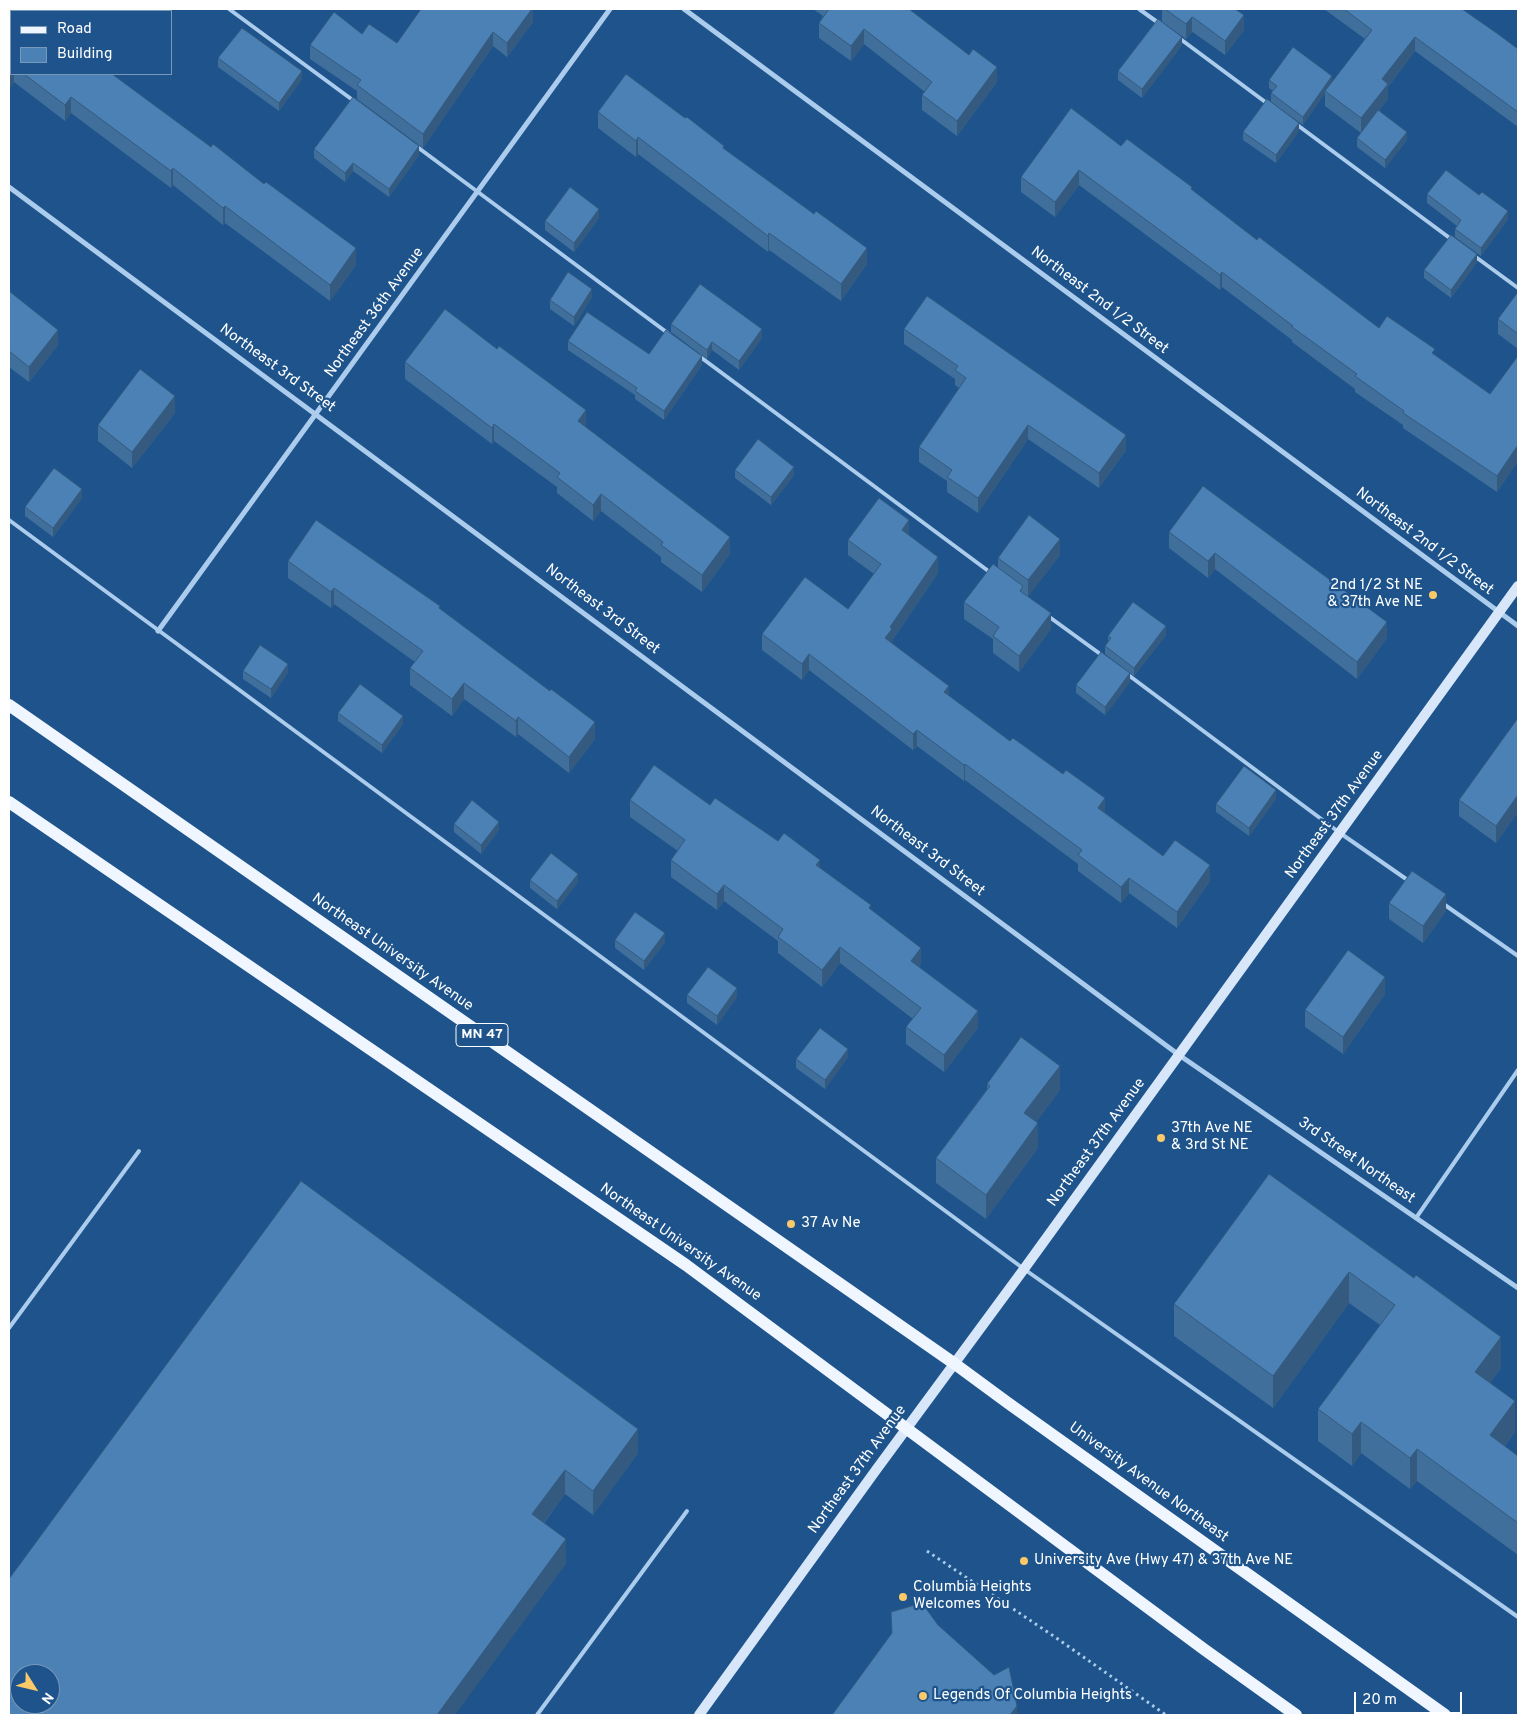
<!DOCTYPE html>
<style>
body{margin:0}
#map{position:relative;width:1527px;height:1724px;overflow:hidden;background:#1e548b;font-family:Overpass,sans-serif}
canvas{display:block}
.frame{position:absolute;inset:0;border:10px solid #fff;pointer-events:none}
.legend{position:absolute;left:10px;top:10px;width:162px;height:65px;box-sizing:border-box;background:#1e548b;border:1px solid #7898b9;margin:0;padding:6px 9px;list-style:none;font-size:15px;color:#fff}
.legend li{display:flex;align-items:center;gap:10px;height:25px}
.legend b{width:25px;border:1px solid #7898b9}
.north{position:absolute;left:10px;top:1664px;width:50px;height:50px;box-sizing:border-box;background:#1e548b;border:1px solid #7898b9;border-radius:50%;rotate:126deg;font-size:14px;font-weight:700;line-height:20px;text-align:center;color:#fff}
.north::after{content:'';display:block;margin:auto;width:18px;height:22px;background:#fbc96a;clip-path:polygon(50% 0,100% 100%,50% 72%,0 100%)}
.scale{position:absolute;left:1354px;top:1692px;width:108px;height:22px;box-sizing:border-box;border:2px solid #fff;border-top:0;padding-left:6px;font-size:15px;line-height:18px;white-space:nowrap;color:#fff;-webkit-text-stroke:4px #1e548b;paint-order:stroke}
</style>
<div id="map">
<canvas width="1527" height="1724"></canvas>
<div class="frame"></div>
<ul class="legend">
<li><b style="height:6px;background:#f0f6ff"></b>Road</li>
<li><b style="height:14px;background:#4b81b5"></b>Building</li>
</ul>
<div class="north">N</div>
<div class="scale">20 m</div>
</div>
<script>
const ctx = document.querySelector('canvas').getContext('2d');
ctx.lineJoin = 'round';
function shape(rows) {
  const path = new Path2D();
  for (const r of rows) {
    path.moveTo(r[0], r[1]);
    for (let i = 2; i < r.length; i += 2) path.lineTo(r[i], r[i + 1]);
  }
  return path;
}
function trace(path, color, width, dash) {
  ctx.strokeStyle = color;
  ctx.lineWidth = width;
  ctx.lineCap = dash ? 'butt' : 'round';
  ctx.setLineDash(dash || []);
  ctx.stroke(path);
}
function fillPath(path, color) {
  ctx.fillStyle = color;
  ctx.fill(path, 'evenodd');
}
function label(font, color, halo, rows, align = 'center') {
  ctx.font = font + ' Overpass,sans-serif';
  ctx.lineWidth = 4.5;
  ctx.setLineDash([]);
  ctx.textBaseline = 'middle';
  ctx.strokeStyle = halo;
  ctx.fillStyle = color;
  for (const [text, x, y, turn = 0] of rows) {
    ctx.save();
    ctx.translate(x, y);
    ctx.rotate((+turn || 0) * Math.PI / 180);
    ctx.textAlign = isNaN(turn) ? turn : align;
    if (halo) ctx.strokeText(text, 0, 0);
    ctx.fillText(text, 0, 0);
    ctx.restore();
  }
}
trace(shape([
 [927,1551,1055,1637,1166,1715]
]), '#abccec', 3, [2.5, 4]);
trace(shape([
 [229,9,354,101],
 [1139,9,1160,24],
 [1179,38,1268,104],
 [1296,124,1451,239],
 [416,146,669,334],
 [1473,255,1518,288],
 [699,356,991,573],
 [9,520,1024,1269,1518,1617],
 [1048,616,1103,656],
 [1127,674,1340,833,1409,881],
 [1442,903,1518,956],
 [1416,1218,1518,1070],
 [9,1328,139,1151],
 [537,1715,687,1511]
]), '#abccec', 4);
trace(shape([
 [684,9,1518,626],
 [9,187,1179,1055,1518,1288],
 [158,631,610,9]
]), '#abccec', 5);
trace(shape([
 [699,1715,876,1470,1024,1269,1518,586]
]), '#d7e7f9', 10);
trace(shape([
 [9,705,955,1364,1008,1403,1445,1715],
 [9,802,686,1265,1205,1650,1296,1715]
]), '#f0f6ff', 12);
fillPath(shape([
 [9,9,58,9,58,11,11,11,11,74,112,74,356,265,330,301,225,223,223,225,173,185,171,188,71,113,65,121,14,82,9,89],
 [813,9,909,9,997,82,957,136,922,110,922,95,925,92,864,44,851,61,819,38,819,23,823,16],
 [1162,9,1235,9,1244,30,1225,55,1194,33,1192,32,1186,39,1162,22],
 [1324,9,1462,9,1518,49,1518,127,1415,51,1388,87,1388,99,1379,110,1407,140,1385,168,1357,147,1357,138,1361,133,1325,106,1325,93,1303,125,1271,102,1271,93,1273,91,1269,88,1269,80,1332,83,1365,39],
 [533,22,507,57,493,46,423,148,357,99,357,91,310,59,310,45,362,34,397,43],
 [1182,45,1142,98,1118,80,1118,71],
 [218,58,302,79,279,111,218,67],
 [598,112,867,264,841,301,769,250,768,252,638,154,636,157,598,128],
 [1299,131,1276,163,1243,140,1243,132],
 [1121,146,1192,190,1257,240,1379,328,1435,355,1490,394,1518,356,1518,461,1497,492,1403,428,1403,425,1355,392,1355,389,1292,342,1292,340,1222,287,1220,290,1079,185,1055,217,1021,192,1021,177],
 [314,149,419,155,389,197,353,171,345,182,314,158],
 [1427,194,1508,219,1481,256,1455,237,1455,229,1457,226,1427,203],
 [599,218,574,252,545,230,545,221],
 [1477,262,1451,298,1424,278,1424,270],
 [9,291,58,345,29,382,9,367],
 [1518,292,1518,349,1498,334,1498,319],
 [592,297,574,326,550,309,550,300],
 [671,324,762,338,739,370,712,350,707,359,671,332],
 [904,329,1126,450,1099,488,1028,439,978,513,947,492,947,481,919,462,919,447,959,388,955,385,955,379,904,344],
 [568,341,649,354,702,365,664,420,635,399,635,395,568,350],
 [405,362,586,427,730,554,702,592,661,562,661,557,601,511,593,521,557,493,557,487,494,441,492,444,405,379],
 [175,413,132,468,98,441,98,425],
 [735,470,794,475,771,505,735,478],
 [1203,486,1387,638,1357,679,1215,569,1208,578,1169,548,1169,532],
 [82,498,53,537,25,516,25,507],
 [909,536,938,573,892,641,892,643,949,696,1163,856,1210,881,1177,928,1129,893,1121,903,1078,871,1078,864,965,780,964,781,917,746,913,750,809,670,802,680,762,650,762,634,848,609,874,574,848,555,848,540],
 [1060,555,1028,596,1051,629,1019,672,993,653,993,639,964,619,964,602,998,567,998,558],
 [288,561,440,609,595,739,569,773,518,734,516,737,464,699,452,716,410,685,410,668,415,662,334,604,331,608,288,578],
 [1166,635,1134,676,1105,654,1105,646,1108,642,1108,636],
 [243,671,288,672,271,698,243,679],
 [1130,682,1105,715,1076,693,1076,685],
 [338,713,403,724,382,753,338,721],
 [1518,718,1518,812,1496,843,1459,816,1459,800],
 [1276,799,1249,836,1216,812,1216,804],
 [630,800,710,805,778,841,820,868,871,910,921,964,919,967,978,1028,944,1072,906,1044,906,1027,913,1019,840,963,822,987,778,953,778,941,724,901,717,910,671,877,671,860,678,851,630,817],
 [454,824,499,830,481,854,454,832],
 [530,880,578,882,557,909,530,888],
 [1389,903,1446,911,1423,943,1389,919],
 [615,940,665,942,644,970,615,948],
 [1385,994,1343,1054,1305,1027,1305,1010],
 [687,995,737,997,717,1025,687,1003],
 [848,1057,825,1089,796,1068,796,1059],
 [987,1084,1060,1090,1036,1122,1038,1148,986,1219,936,1183,936,1158,987,1089],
 [1269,1174,1501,1368,1490,1383,1515,1432,1505,1446,1518,1456,1518,1555,1417,1481,1410,1489,1361,1453,1352,1466,1318,1441,1318,1409,1380,1325,1349,1303,1273,1408,1174,1336,1174,1304],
 [638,1453,593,1515,565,1494,544,1523,566,1564,9,1579]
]), '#406f9c');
fillPath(shape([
 [533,9,533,22,507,57,507,43],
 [1244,15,1244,30,1225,55,1225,41],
 [1192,17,1192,32,1186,39,1186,24],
 [864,29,864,44,851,61,851,46],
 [493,32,493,46,423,148,423,134],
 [1182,37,1182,45,1142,98,1142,89],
 [1415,37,1415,51,1388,87,1388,99,1361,133,1361,118,1382,79],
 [997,67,997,82,957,136,957,121],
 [11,69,11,74,14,74,14,82,9,89,9,72],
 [302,71,302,79,279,111,279,103],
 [1332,76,1332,84,1325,91,1325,93,1303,125,1303,117],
 [71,97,71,113,65,121,65,105],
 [1299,123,1299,131,1276,163,1276,155],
 [1407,132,1407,140,1385,168,1385,160],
 [638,137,638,154,636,157,636,141],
 [419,146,419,155,389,197,389,189],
 [353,163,353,171,345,182,345,173],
 [173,168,173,185,171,188,171,171],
 [1079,170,1079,185,1055,217,1055,202],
 [225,206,225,223,223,225,223,208],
 [599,209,599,218,574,252,574,243],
 [1508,211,1508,219,1481,256,1481,248],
 [769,233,769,250,768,252,768,236],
 [356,248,356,265,330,301,330,285],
 [867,248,867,264,841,301,841,284],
 [1477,254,1477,262,1451,298,1451,290],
 [1222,272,1222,287,1220,290,1220,275],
 [592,289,592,297,574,326,574,317],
 [762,329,762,338,739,370,739,361],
 [58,330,58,345,29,382,29,367],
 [712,342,712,350,707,359,707,350],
 [702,356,702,365,664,420,664,411],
 [175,396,175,413,132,468,132,452],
 [586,410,586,427,578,421],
 [494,424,494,441,492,444,492,428],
 [1028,425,1028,439,978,513,978,498],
 [1126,435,1126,450,1099,488,1099,473],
 [1518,445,1518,461,1497,492,1497,476],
 [794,467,794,475,771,505,771,497],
 [82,489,82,498,53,537,53,528],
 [601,494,601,511,593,521,593,505],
 [909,520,909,536,902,530],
 [730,537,730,554,702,592,702,575],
 [1060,539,1060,555,1028,597,1028,580],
 [1215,553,1215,569,1208,578,1208,561],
 [938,557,938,573,892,641,892,644,885,638,890,627],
 [334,588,334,604,331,608,331,592],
 [1051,613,1051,629,1019,672,1019,656],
 [1387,622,1387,638,1357,679,1357,662],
 [1166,626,1166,635,1134,676,1134,668],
 [809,654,809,670,802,680,802,664],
 [288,664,288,672,271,698,271,689],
 [1130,673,1130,682,1105,715,1105,707],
 [464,683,464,699,452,716,452,699],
 [949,686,949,702,944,692],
 [403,716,403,724,382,753,382,745],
 [518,717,518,734,516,737,516,721],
 [595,722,595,739,569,773,569,757],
 [917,730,917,746,913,750,913,734],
 [965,764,965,780,964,781,964,765],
 [1276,790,1276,799,1249,836,1249,828],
 [1518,795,1518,812,1496,843,1496,826],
 [1105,798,1105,814,1098,808],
 [499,822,499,830,481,854,481,845],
 [820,860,820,876,816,865],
 [1210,865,1210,881,1177,928,1177,912],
 [578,874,578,882,557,909,557,901],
 [1129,878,1129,893,1121,903,1121,887],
 [724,885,724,901,717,910,717,894],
 [1446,894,1446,911,1423,943,1423,926],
 [665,933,665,942,644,970,644,961],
 [840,947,840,963,822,987,822,970],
 [921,948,921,964,911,977,911,961],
 [1385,977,1385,994,1343,1054,1343,1037],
 [737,988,737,997,717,1025,717,1016],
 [978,1011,978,1028,944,1072,944,1055],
 [848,1049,848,1057,825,1089,825,1080],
 [1060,1066,1060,1090,1024,1138,1024,1113],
 [1038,1123,1038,1148,986,1219,986,1195],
 [1349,1272,1349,1303,1273,1408,1273,1376],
 [1501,1337,1501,1368,1475,1403,1475,1372],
 [1515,1401,1515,1432,1490,1466,1490,1435],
 [1361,1422,1361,1453,1352,1466,1352,1434],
 [638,1429,638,1453,593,1515,593,1491],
 [1417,1449,1417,1481,1410,1489,1410,1458],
 [565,1470,565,1494,532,1538,532,1514],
 [566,1539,566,1564,455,1715,437,1715],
 [1017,1706,1017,1715,1010,1715]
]), '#345a7f');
const building = shape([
 [9,9,56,9,54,11,11,11,11,69,9,72,9,9],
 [421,9,532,9,507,43,493,32,423,134,357,85,361,80,310,45,334,12,362,34,369,24,397,43,421,9],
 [829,9,909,9,969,55,973,49,997,67,957,121,922,95,932,82,864,29,851,46,819,23,829,9],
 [1165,9,1235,9,1244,15,1225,41,1194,18,1192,17,1186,24,1165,9],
 [1344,9,1462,9,1498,34,1518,49,1518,112,1415,37,1382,79,1388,84,1361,118,1325,91,1372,30,1344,9],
 [1158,19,1182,37,1142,89,1118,71,1158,19],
 [242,28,302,71,279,103,218,58,242,28],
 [1293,47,1332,76,1303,117,1271,93,1277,86,1269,80,1293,47],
 [24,74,112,74,211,147,213,144,264,184,266,182,356,248,330,285,225,206,223,208,173,168,171,171,71,97,65,105,24,74],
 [626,74,685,118,687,117,724,146,723,148,814,214,816,211,867,248,841,284,769,233,768,236,638,137,636,141,598,112,626,74],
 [353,97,419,146,389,189,353,163,345,173,314,149,353,97],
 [1267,99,1299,123,1276,155,1243,132,1267,99],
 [1071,108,1121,146,1127,139,1192,187,1191,189,1257,240,1259,237,1379,328,1387,316,1435,349,1432,353,1490,394,1518,356,1518,445,1497,476,1403,413,1404,411,1355,376,1357,374,1292,327,1293,326,1222,272,1220,275,1079,170,1055,202,1021,177,1071,108],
 [1378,110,1407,132,1385,160,1357,138,1378,110],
 [1446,170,1479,195,1482,192,1508,211,1481,248,1455,229,1461,220,1427,194,1446,170],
 [570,187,599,209,574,243,545,221,570,187],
 [1451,235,1477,254,1451,290,1424,270,1451,235],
 [568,272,592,289,574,317,550,300,568,272],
 [700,284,762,329,739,361,712,342,707,350,671,324,700,284],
 [9,291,58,330,29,367,9,351,9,291],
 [1518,292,1518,334,1498,319,1518,292],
 [927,296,1126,435,1099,473,1028,425,978,498,947,477,952,470,919,447,966,378,955,370,958,366,904,329,927,296],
 [445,309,497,349,499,346,586,410,578,421,730,537,702,575,661,545,663,542,601,494,593,505,557,477,560,473,494,424,492,428,405,362,445,309],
 [587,312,649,354,666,330,702,356,664,411,635,391,637,388,568,341,587,312],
 [140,369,175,396,132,452,98,425,140,369],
 [758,439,794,467,771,497,735,470,758,439],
 [54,468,82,489,53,528,25,507,54,468],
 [1203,486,1387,622,1357,662,1215,553,1208,561,1169,532,1203,486],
 [879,498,909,520,902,530,938,557,890,627,892,629,885,638,949,686,944,692,1010,741,1013,738,1063,774,1066,770,1105,798,1098,808,1163,856,1175,840,1210,865,1177,912,1129,878,1121,887,1078,855,1082,850,965,764,964,765,917,730,913,734,809,654,802,664,762,634,805,577,848,609,881,564,848,540,879,498],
 [1029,515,1060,539,1028,580,998,558,1029,515],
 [316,520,440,606,439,608,550,691,551,689,595,722,569,757,518,717,516,721,464,683,452,699,410,668,423,651,334,588,331,592,288,561,316,520],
 [993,564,1023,586,1020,591,1051,613,1019,656,993,636,999,627,964,602,993,564],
 [1133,602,1166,626,1134,668,1105,646,1111,638,1108,636,1133,602],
 [260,645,288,664,271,689,243,671,260,645],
 [1101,652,1130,673,1105,707,1076,685,1101,652],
 [360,684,403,716,382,745,338,713,360,684],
 [1518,718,1518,795,1496,826,1459,800,1518,718],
 [654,765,710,805,715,798,778,841,784,833,820,860,816,865,871,905,869,908,921,948,911,961,978,1011,944,1055,906,1027,921,1008,840,947,822,970,778,937,783,929,724,885,717,894,671,860,685,840,630,800,654,765],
 [1244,766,1276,790,1249,828,1216,804,1244,766],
 [472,800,499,822,481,845,454,824,472,800],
 [551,853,578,874,557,901,530,880,551,853],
 [1412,871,1446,894,1423,926,1389,903,1412,871],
 [635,912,665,933,644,961,615,940,635,912],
 [1348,950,1385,977,1343,1037,1305,1010,1348,950],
 [708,967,737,988,717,1016,687,995,708,967],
 [820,1028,848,1049,825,1080,796,1059,820,1028],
 [1021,1037,1060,1066,1024,1113,1038,1123,986,1195,936,1158,990,1086,987,1084,1021,1037],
 [1269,1174,1414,1278,1416,1275,1501,1337,1475,1372,1515,1401,1490,1435,1518,1456,1518,1523,1417,1449,1410,1458,1361,1422,1352,1434,1318,1409,1395,1305,1349,1272,1273,1376,1174,1304,1269,1174],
 [301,1181,638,1429,593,1491,565,1470,532,1514,566,1539,437,1715,9,1715,9,1579,301,1181],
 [20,1674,50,1674,50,1704,20,1704,20,1674],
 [922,1603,938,1625,994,1675,1009,1667,1017,1706,1010,1715,832,1715,892,1633,891,1612,922,1603]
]);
fillPath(building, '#4b81b5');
trace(building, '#345a7f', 1);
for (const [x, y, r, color] of [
 [1433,595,5,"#fbc96a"],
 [1161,1138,5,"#fbc96a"],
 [791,1224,5,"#fbc96a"],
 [1024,1561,5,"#fbc96a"],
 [903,1597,5,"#fbc96a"],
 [923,1696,5,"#fbc96a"]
]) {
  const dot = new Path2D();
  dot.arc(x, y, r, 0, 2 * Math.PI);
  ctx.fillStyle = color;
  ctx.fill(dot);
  trace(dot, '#1e548b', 2);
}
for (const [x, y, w] of [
 [482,1035,52]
]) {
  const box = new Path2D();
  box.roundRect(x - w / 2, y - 11.5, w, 23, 4);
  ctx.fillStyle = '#1e548b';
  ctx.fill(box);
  trace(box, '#fff', 1);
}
label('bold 14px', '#fff', null, [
 ["MN 47",482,1035]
]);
label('15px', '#fff', '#1e548b', [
 ["Northeast 2nd 1/2 Street",1099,301,37],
 ["Northeast 36th Avenue",375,313,-54],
 ["Northeast 3rd Street",277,369,36],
 ["Northeast 2nd 1/2 Street",1424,542,37],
 ["Northeast 3rd Street",602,610,37],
 ["Northeast 37th Avenue",1335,815,-54],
 ["Northeast 3rd Street",927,852,37],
 ["Northeast University Avenue",392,953,35],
 ["Northeast 37th Avenue",1097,1143,-54],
 ["3rd Street Northeast",1356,1161,35],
 ["Northeast University Avenue",680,1243,35],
 ["Northeast 37th Avenue",858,1470,-54],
 ["University Avenue Northeast",1148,1483,36]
]);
label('15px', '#fff', '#1e548b', [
 ["2nd 1/2 St NE",1423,586,"right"],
 ["& 37th Ave NE",1423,603,"right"],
 ["37th Ave NE",1171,1129],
 ["& 3rd St NE",1171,1146],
 ["37 Av Ne",801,1224],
 ["University Ave (Hwy 47) & 37th Ave NE",1034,1561],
 ["Columbia Heights",913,1588],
 ["Welcomes You",913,1605],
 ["Legends Of Columbia Heights",933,1696]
], 'left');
</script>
